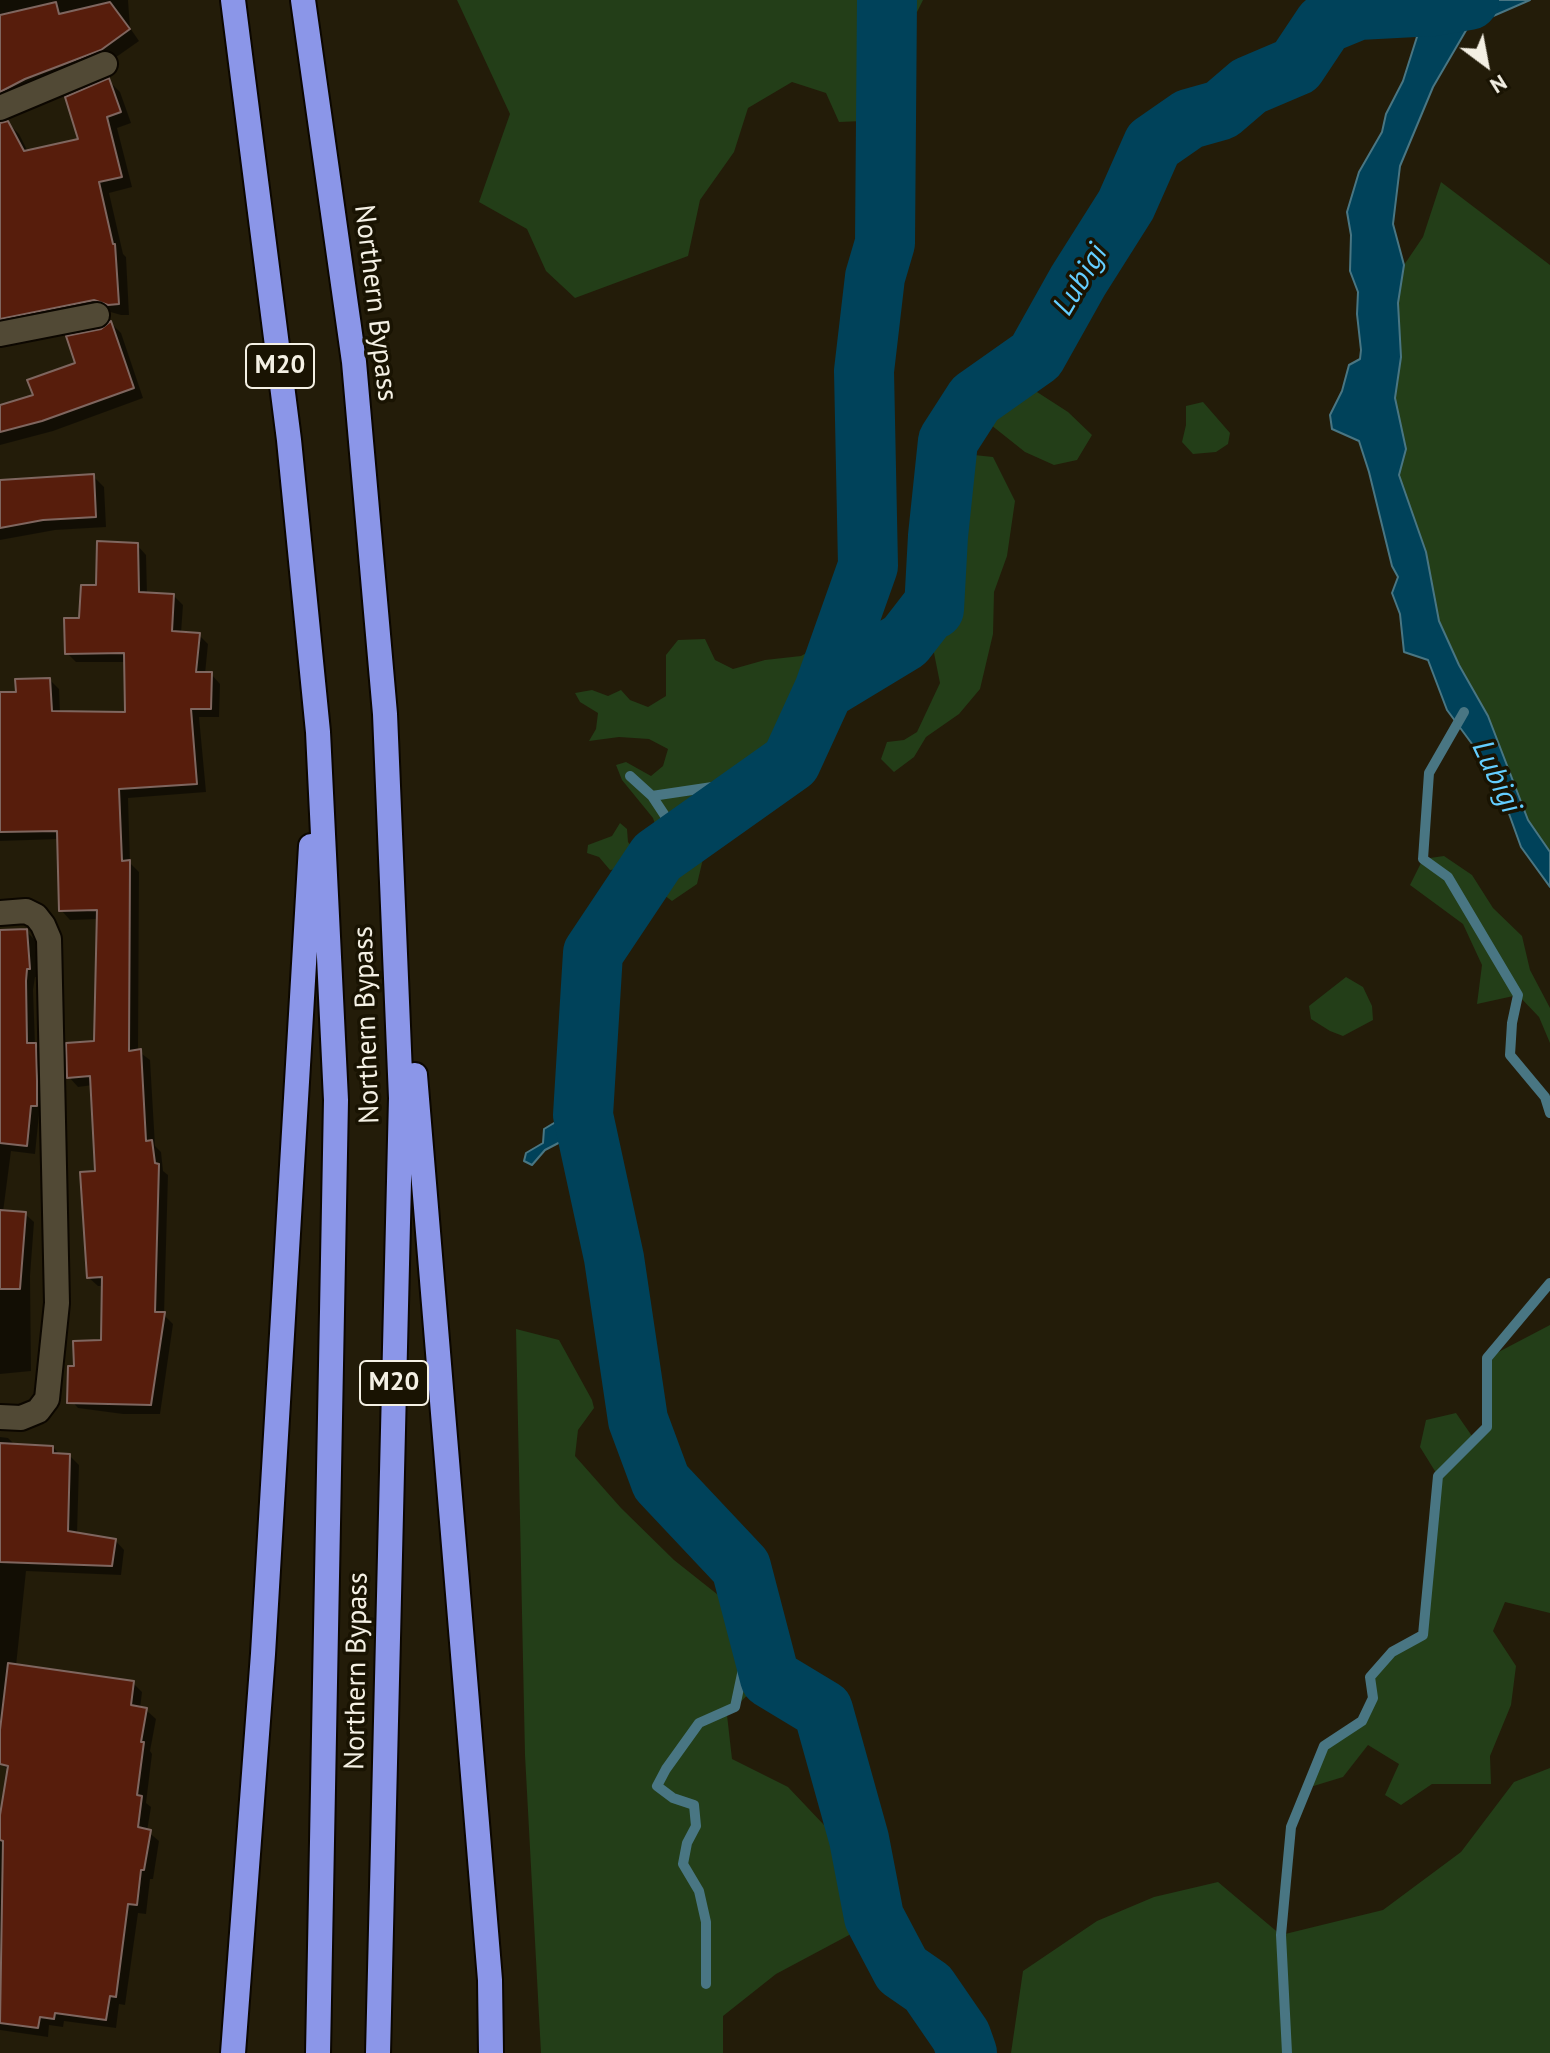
<!DOCTYPE html>
<style>
body{margin:0}
#map{position:relative;width:1550px;height:2053px;overflow:hidden;background:#231c09;font-family:"PT Sans",sans-serif}
canvas{display:block}
.north{position:absolute;left:1446px;top:24px;width:80px;height:80px;-webkit-text-stroke:6px #191302;paint-order:stroke;rotate:148deg;font-size:22px;font-weight:700;line-height:32px;text-align:center;color:#f4f0e4}
.north::after{content:'';display:block;margin:auto;width:28px;height:36px;background:#f4f0e4;clip-path:polygon(50% 0,100% 100%,50% 72%,0 100%)}
</style>
<div id="map">
<canvas width="1550" height="2053"></canvas>
<div class="north">N</div>
</div>
<script>
const ctx = document.querySelector('canvas').getContext('2d');
ctx.lineJoin = 'round';
function fillPath(path, color) {
  ctx.fillStyle = color;
  ctx.fill(path, 'evenodd');
}
function shape(rows) {
  const path = new Path2D();
  for (const r of rows) {
    path.moveTo(r[0], r[1]);
    for (let i = 2; i < r.length; i += 2) path.lineTo(r[i], r[i + 1]);
  }
  return path;
}
function trace(path, color, width, dash) {
  ctx.strokeStyle = color;
  ctx.lineWidth = width;
  ctx.lineCap = dash ? 'butt' : 'round';
  ctx.setLineDash(dash || []);
  ctx.stroke(path);
}
function label(font, color, halo, rows, align = 'center') {
  ctx.font = font + ' "PT Sans",sans-serif';
  ctx.lineWidth = 7;
  ctx.setLineDash([]);
  ctx.textBaseline = 'middle';
  ctx.strokeStyle = halo;
  ctx.fillStyle = color;
  for (const [text, x, y, turn = 0] of rows) {
    ctx.save();
    ctx.translate(x, y);
    ctx.rotate((+turn || 0) * Math.PI / 180);
    ctx.textAlign = isNaN(turn) ? turn : align;
    if (halo) ctx.strokeText(text, 0, 0);
    ctx.fillText(text, 0, 0);
    ctx.restore();
  }
}
fillPath(shape([
 [457,0,923,0,917,12,865,28,861,71,863,121,839,122,826,93,792,82,748,108,734,152,700,200,688,256,575,298,546,271,527,229,479,202,510,114],
 [1441,182,1550,265,1550,852,1528,820,1488,716,1459,665,1439,621,1426,552,1399,475,1406,449,1395,398,1401,357,1398,303,1404,265,1423,237],
 [1004,371,1018,385,1037,392,1068,412,1092,435,1077,460,1054,465,1025,452,986,421,973,385,991,372],
 [1203,402,1230,433,1228,444,1216,452,1193,454,1182,442,1186,425,1186,406],
 [965,454,993,457,1015,501,1007,556,994,592,993,634,980,689,959,714,926,737,914,757,894,772,881,759,887,742,904,740,917,732,940,683,933,648,910,671,878,686,844,689,775,731,761,758,775,782,723,821,707,842,697,884,672,901,664,895,661,842,653,818,622,780,616,765,626,762,651,776,663,766,668,749,649,739,619,737,589,741,596,729,598,713,580,702,575,693,592,690,608,696,621,690,630,700,648,707,666,696,666,655,678,640,705,639,715,660,733,669,765,660,801,656,819,646,864,636,895,637,929,610,926,530,933,472],
 [620,823,627,829,628,842,637,853,624,868,610,870,599,857,587,853,588,845,612,836],
 [1444,856,1472,875,1493,908,1522,936,1530,970,1550,1008,1550,1043,1539,1017,1518,995,1477,1004,1482,965,1463,924,1410,885,1423,859],
 [1346,977,1363,987,1372,1006,1373,1020,1343,1036,1330,1031,1311,1019,1309,1006],
 [1550,1325,1550,1613,1505,1602,1493,1631,1516,1666,1511,1705,1490,1756,1491,1784,1432,1784,1401,1805,1385,1795,1399,1764,1368,1745,1343,1777,1307,1788,1324,1746,1362,1721,1373,1698,1370,1677,1392,1652,1423,1635,1438,1476,1420,1447,1426,1420,1456,1413,1474,1439,1487,1426,1487,1358],
 [516,1329,559,1340,592,1400,594,1408,578,1430,575,1456,621,1508,674,1560,732,1606,763,1680,727,1715,732,1759,788,1787,824,1825,873,1866,851,1934,776,1974,723,2016,723,2053,541,2053,525,1755],
 [1550,1768,1550,2053,1011,2053,1023,1971,1097,1921,1154,1897,1218,1882,1281,1935,1383,1910,1461,1852,1514,1782]
]), '#233e18');
const water = shape([
 [1421,0,1530,0,1468,27,1433,87,1400,166,1393,224,1404,265,1398,303,1401,357,1395,398,1406,449,1399,475,1426,552,1439,621,1459,665,1488,716,1528,820,1550,852,1550,887,1521,847,1495,775,1447,710,1428,660,1404,652,1400,614,1392,593,1398,577,1392,566,1369,472,1359,441,1332,429,1330,415,1342,391,1349,365,1360,359,1361,350,1357,314,1358,292,1350,271,1351,235,1347,212,1359,172,1382,132,1386,114,1403,81,1422,21,1421,0],
 [1350,2,1343,22,1316,36,1306,4,1317,12,1333,14,1350,2],
 [1303,56,1309,69,1286,85,1268,89,1215,131,1175,139,1147,157,1143,144,1145,130,1166,115,1225,93,1243,72,1273,66,1303,56],
 [587,1049,605,1093,599,1122,589,1144,570,1137,545,1150,532,1165,524,1161,526,1153,543,1143,544,1129,564,1117,570,1091,572,1062,587,1049],
 [592,1157,603,1176,607,1195,605,1218,635,1266,637,1293,626,1336,617,1328,603,1306,605,1218,585,1209,576,1199,592,1157],
 [649,1449,665,1461,675,1480,681,1503,663,1497,651,1484,648,1467,649,1449],
 [694,1517,726,1525,748,1542,754,1574,750,1602,732,1586,694,1517]
]);
fillPath(water, '#00425a');
trace(water, '#497683', 2);
fillPath(shape([
 [0,0,128,0,130,28,139,41,112,60,0,109],
 [109,81,120,92,131,123,117,128,132,187,109,193,123,254,126,257,129,315,121,315,107,311,0,337,0,125,8,123,19,134,28,152,80,140],
 [111,323,121,333,143,398,53,431,0,445,0,407,36,397,78,364,102,331],
 [93,476,104,487,106,527,55,530,0,540,0,482],
 [137,545,146,555,147,594,174,596,183,605,181,633,199,635,208,644,205,674,211,674,220,684,219,717,199,717,206,792,128,798,130,863,139,872,138,1051,150,1060,155,1146,161,1152,163,1171,168,1175,164,1315,173,1324,160,1414,123,1414,78,1408,69,1398,76,1368,103,1342,104,1286,98,1286,88,1277,97,1173,93,1085,78,1087,69,1077,96,1042,98,919,70,920,61,910,59,839,0,841,0,694,18,694,50,680,59,689,60,713,127,715,126,662,76,662,67,653,98,588],
 [26,931,35,940,38,977,35,977,33,990,35,1045,44,1054,45,1114,39,1114,35,1154,11,1151,3,1212,25,1214,34,1222,30,1276,31,1371,0,1374,0,932],
 [0,1437,8,1438,16,1446,53,1447,60,1455,70,1456,79,1465,77,1535,115,1540,124,1550,121,1575,26,1571,16,1666,133,1683,142,1692,140,1709,146,1710,156,1719,150,1751,152,1754,146,1803,151,1807,147,1831,159,1841,153,1879,150,1879,146,1914,138,1913,125,2005,119,2004,116,2028,64,2021,63,2027,49,2025,48,2037,0,2030,0,1827,9,1771,2,1764,0,1754]
]), '#0007');
trace(shape([
 [1464,712,1429,773,1423,859,1448,877,1518,995,1512,1023,1510,1055,1545,1097,1550,1113],
 [630,776,652,796,766,779],
 [652,796,681,840],
 [706,1984,706,1922,699,1891,683,1864,687,1843,696,1826,694,1805,673,1798,657,1786,666,1769,699,1723,735,1707,743,1669,762,1647],
 [1287,2053,1281,1935,1291,1827,1324,1746,1362,1721,1373,1698,1370,1677,1392,1652,1423,1635,1438,1476,1487,1427,1487,1358,1550,1283]
]), '#497683', 10);
trace(shape([
 [887,0,885,243,875,277,864,371,868,566,824,690,791,762,657,857,593,953,583,1115,614,1258,638,1420,661,1482,741,1567,770,1678,823,1710,859,1839,874,1917,902,1970,928,1988,961,2036,967,2053],
 [824,690,905,641,929,610,934,609,938,536,948,441,975,399,1036,356,1078,281,1126,205,1153,144,1189,119,1221,110,1249,86,1296,66,1324,24,1358,10,1434,6,1469,0]
]), '#00425a', 60);
const building = shape([
 [56,2,59,14,110,2,130,29,101,50,25,79,0,92,0,15,56,2],
 [109,78,121,112,107,117,122,177,99,182,113,244,115,244,119,304,108,305,94,300,0,319,0,123,8,121,24,151,78,139,65,97,109,78],
 [111,321,134,388,42,421,0,432,0,405,33,395,27,380,75,363,66,336,101,329,111,321],
 [94,474,96,517,43,520,0,528,0,480,94,474],
 [97,541,138,543,139,592,174,594,172,631,200,633,196,672,212,672,211,709,191,709,197,784,119,789,122,861,130,860,129,1051,141,1049,146,1141,152,1140,155,1163,159,1164,155,1312,165,1312,151,1405,67,1403,68,1366,74,1366,73,1341,101,1340,102,1277,87,1278,80,1172,95,1171,90,1076,67,1078,66,1043,94,1041,97,910,59,911,57,831,0,832,0,692,16,692,15,679,50,678,52,711,125,712,124,653,65,654,64,618,79,618,81,585,96,585,97,541],
 [27,929,30,969,27,969,26,981,27,1043,36,1043,36,1045,37,1081,37,1106,31,1106,27,1146,0,1143,0,930,27,929],
 [0,1210,26,1212,20,1289,0,1289,0,1210],
 [0,1443,53,1446,53,1453,70,1454,68,1531,116,1539,112,1566,0,1562,0,1443],
 [8,1663,134,1681,131,1705,147,1708,141,1742,144,1742,137,1795,142,1796,138,1827,151,1830,144,1870,141,1870,137,1905,128,1904,116,1997,110,1996,106,2020,55,2013,54,2019,40,2017,38,2028,0,2023,3,1841,0,1840,0,1815,8,1766,0,1764,0,1730,8,1663]
]);
fillPath(building, '#571d0c');
trace(building, '#7f665f', 2);
const street = shape([
 [0,108,105,64],
 [0,334,97,315],
 [0,913,26,911,36,916,43,925,49,939,57,1303,47,1399,38,1411,21,1418,0,1417]
]);
const highway = shape([
 [233,0,289,440,318,732,336,1100,318,2053],
 [303,0,354,362,385,714,401,1098,378,2053],
 [415,1075,490,1980,491,2053],
 [233,2053,263,1654,311,846]
]);
trace(street, '#0c0700', 28);
trace(highway, '#0c0700', 28);
trace(street, '#514935', 24);
trace(highway, '#8b96e8', 24);
for (const [x, y, w] of [
 [280,366,68],
 [394,1383,68]
]) {
  const box = new Path2D();
  box.roundRect(x - w / 2, y - 22, w, 44, 6);
  ctx.fillStyle = '#191302';
  ctx.fill(box);
  trace(box, '#f4f0e4', 2);
}
label('bold 26px', '#f4f0e4', null, [
 ["M20",280,366],
 ["M20",394,1383]
]);
label('28px', '#f4f0e4', '#191302', [
 ["Northern Bypass",375,303,83],
 ["Northern Bypass",367,1025,-92],
 ["Northern Bypass",357,1671,-89]
]);
label('italic 30px', '#64ceff', '#191302', [
 ["Lubigi",1081,280,-59],
 ["Lubigi",1496,777,65]
]);
</script>
